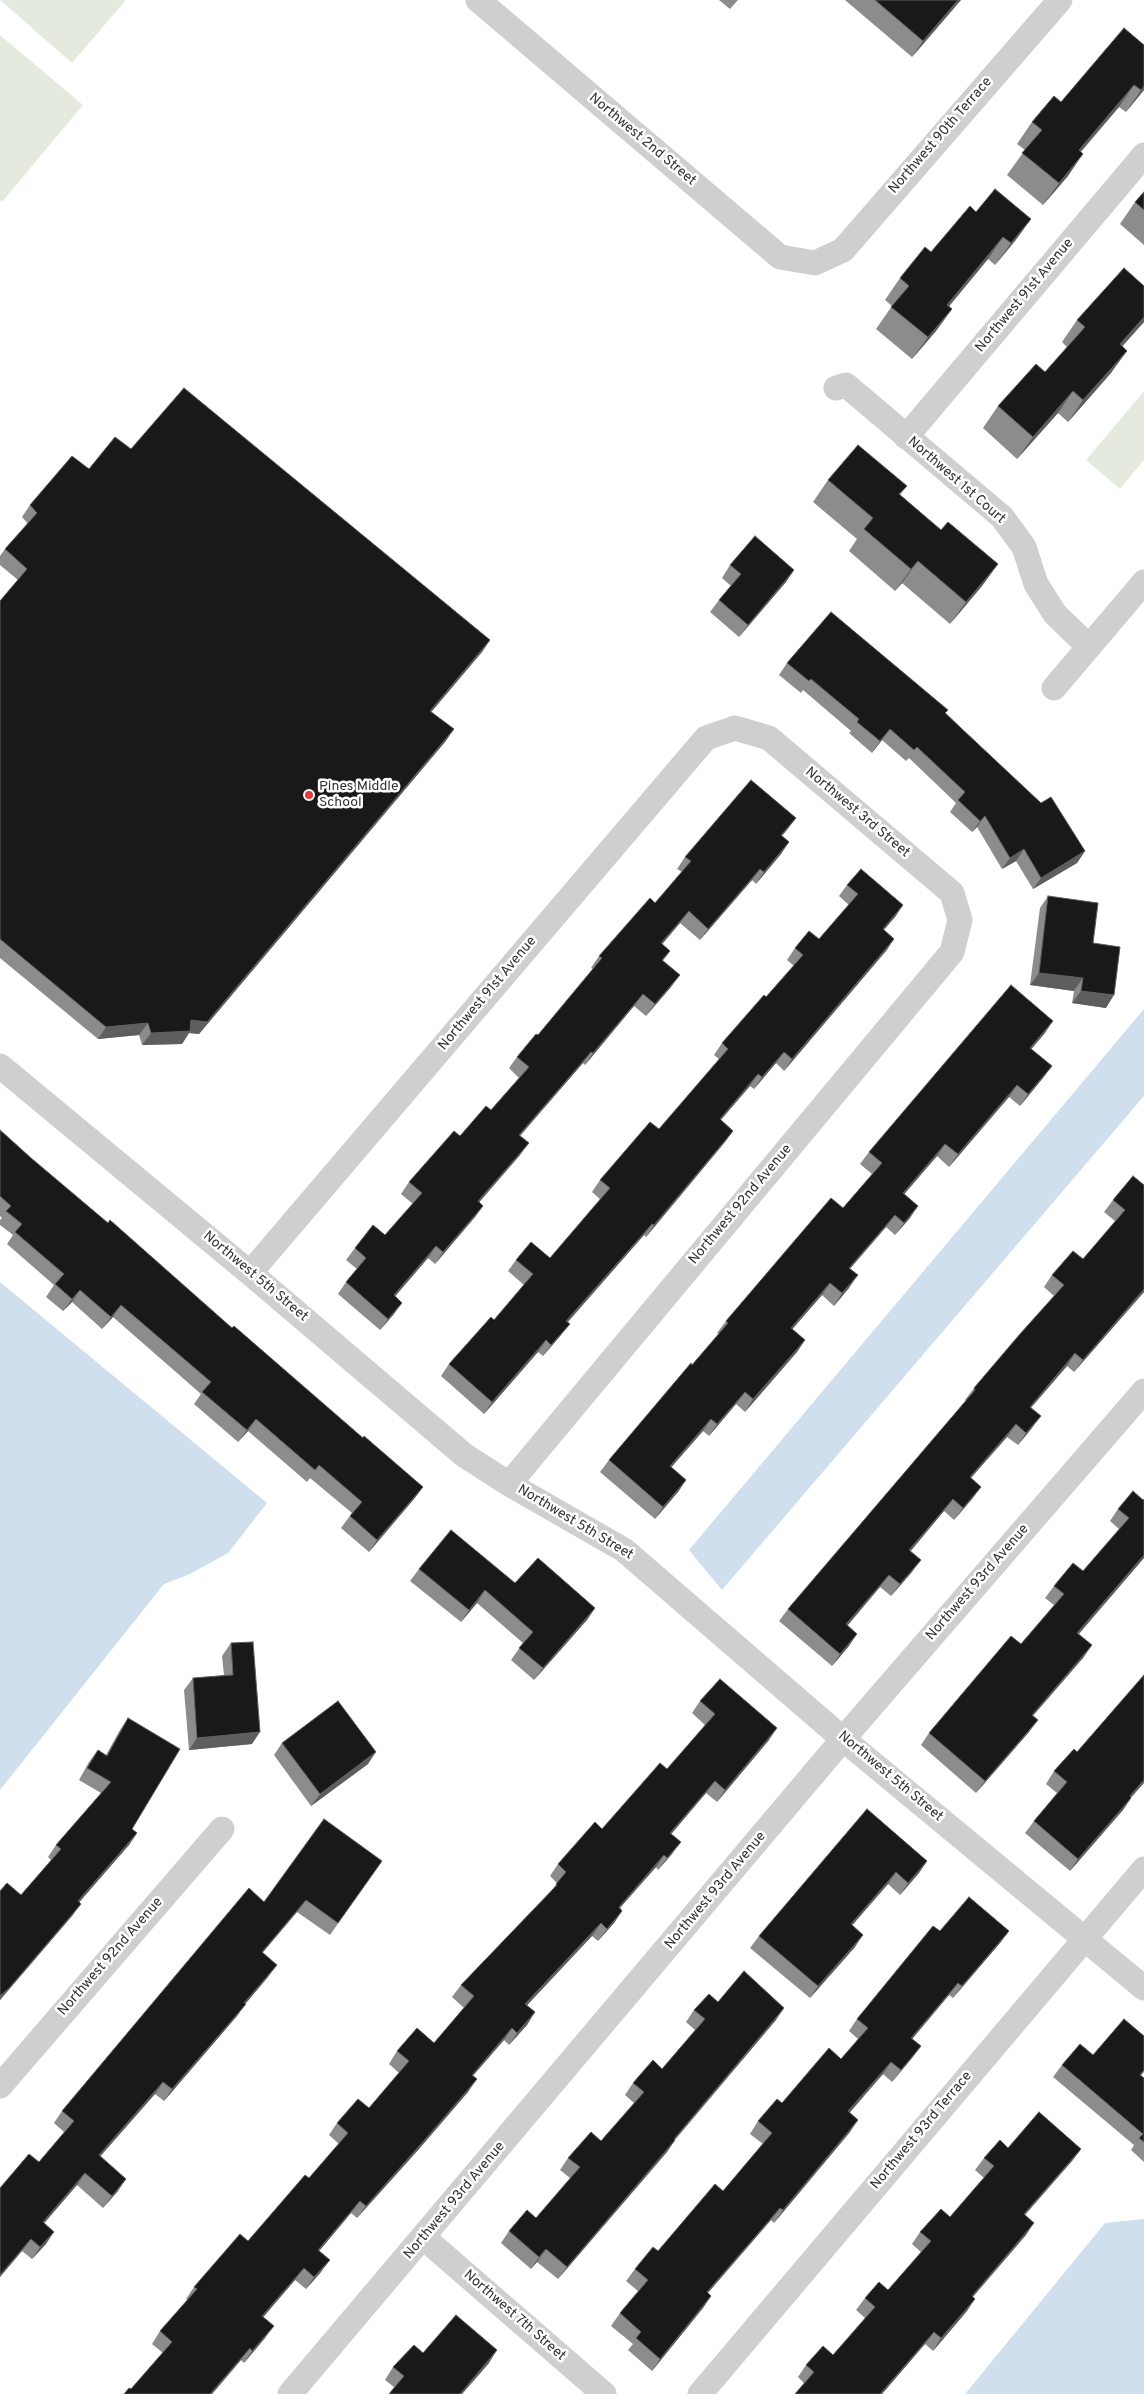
<!DOCTYPE html>
<style>
body{margin:0}
canvas{display:block;background:#fff}
</style>
<canvas width="1144" height="2394"></canvas>
<script>
const ctx = document.querySelector('canvas').getContext('2d');
ctx.lineJoin = 'round';
function fillPath(path, color) {
  ctx.fillStyle = color;
  ctx.fill(path, 'evenodd');
}
function shape(rows) {
  const path = new Path2D();
  for (const r of rows) {
    path.moveTo(r[0], r[1]);
    for (let i = 2; i < r.length; i += 2) path.lineTo(r[i], r[i + 1]);
  }
  return path;
}
function trace(path, color, width, dash) {
  ctx.strokeStyle = color;
  ctx.lineWidth = width;
  ctx.lineCap = dash ? 'butt' : 'round';
  ctx.setLineDash(dash || []);
  ctx.stroke(path);
}
function label(font, color, halo, rows, align = 'center') {
  ctx.font = font + ' Overpass,sans-serif';
  ctx.lineWidth = 5;
  ctx.setLineDash([]);
  ctx.textBaseline = 'middle';
  ctx.strokeStyle = halo;
  ctx.fillStyle = color;
  for (const [text, x, y, turn = 0] of rows) {
    ctx.save();
    ctx.translate(x, y);
    ctx.rotate((+turn || 0) * Math.PI / 180);
    ctx.textAlign = isNaN(turn) ? turn : align;
    if (halo) ctx.strokeText(text, 0, 0);
    ctx.fillText(text, 0, 0);
    ctx.restore();
  }
}
fillPath(shape([
 [0,0,126,0,72,63],
 [0,35,83,105,2,202,0,200],
 [1144,391,1144,460,1120,489,1086,460]
]), '#e4ebde');
fillPath(shape([
 [1144,1009,1144,1096,722,1590,689,1550],
 [0,1282,267,1503,228,1553,190,1574,164,1584,0,1790],
 [1144,2219,1144,2394,965,2394,1105,2223]
]), '#cfdfed');
trace(shape([
 [478,0,780,257,815,263,843,250,1060,0],
 [836,388,846,385,1002,517,1024,547,1036,584,1055,614,1089,647],
 [906,437,1144,155],
 [1054,688,1144,582],
 [0,1066,250,1273,464,1455,509,1484,624,1550,843,1739,1144,1988],
 [250,1273,706,738,735,728,769,738,952,893,960,920,952,952,509,1484],
 [0,2086,222,1829],
 [424,2238,604,2394],
 [290,2394,843,1739,1144,1391],
 [700,2394,1144,1869]
]), '#cfcfcf', 25);
fillPath(shape([
 [719,0,738,0,730,9],
 [845,0,961,0,912,57],
 [1144,45,1144,90,1126,112,1119,107,1081,152,1068,176,1043,205,1007,175,1025,150,1017,144,1032,122],
 [1144,192,1144,245,1120,224,1135,202],
 [976,212,1031,219,1015,241,995,265,988,259,949,306,952,309,936,331,912,359,876,329,892,306,885,300,900,278,931,252],
 [1144,286,1144,322,1122,347,1111,373,1068,422,1058,413,1017,459,983,428,998,406,1045,372,1067,347,1062,342,1077,320],
 [131,449,490,640,482,652,431,712,454,729,445,742,199,1034,189,1033,182,1044,142,1045,139,1035,98,1039,0,958,0,601,18,580,0,565,0,556,5,549,28,524,22,517,30,505,89,469],
 [828,480,907,486,900,495,941,530,998,564,982,586,950,624,902,583,895,591,849,551,857,539,813,502],
 [730,565,794,570,786,582,739,637,710,612,719,600,731,586,722,578],
 [787,663,946,713,1085,851,1077,863,1033,889,1016,861,1002,869,977,827,972,832,950,812,956,803,909,758,906,761,882,740,872,753,849,733,851,731,803,690,801,693,779,675],
 [796,818,782,836,789,842,781,854,756,884,752,880,700,940,680,923,662,944,670,951,663,961,671,987,646,1016,634,1006,585,1065,583,1063,520,1136,520,1155,479,1202,483,1206,475,1217,435,1264,428,1258,395,1296,394,1314,380,1330,338,1294,346,1282,357,1269,346,1260,355,1248,385,1235,413,1204,401,1194,409,1182,460,1136,491,1110,519,1078,509,1068,517,1057,538,1035,593,969,591,968,599,956,655,903,682,872,677,869,685,857],
 [847,885,903,905,895,917,884,930,894,939,886,951,784,1071,776,1063,754,1089,750,1086,721,1120,733,1131,725,1142,646,1237,644,1235,568,1322,561,1335,543,1356,538,1352,484,1414,441,1376,449,1364,494,1320,524,1285,508,1271,516,1260,550,1258,600,1199,592,1192,600,1180,659,1129,719,1059,714,1055,722,1043,766,997,794,966,787,960,795,948,819,939,849,905,839,896],
 [1048,896,1093,943,1106,1008,1072,1003,1074,991,1030,985,1040,908],
 [1045,1033,1031,1049,1052,1066,1043,1078,1020,1106,1009,1097,949,1167,937,1156,904,1194,910,1218,895,1235,886,1227,850,1269,849,1288,834,1306,822,1295,792,1329,805,1340,797,1352,745,1412,736,1404,709,1436,703,1431,671,1467,686,1480,678,1492,655,1519,600,1472,609,1460,719,1334,717,1333,726,1321,843,1208,872,1174,860,1164,869,1152],
 [0,1130,31,1158,232,1328,363,1438,423,1487,414,1499,369,1552,341,1528,352,1513,310,1478,307,1482,248,1431,238,1442,194,1404,201,1394,113,1317,102,1329,72,1302,63,1311,46,1297,54,1285,7,1244,13,1235,0,1225,0,1220,2,1218,0,1216],
 [1133,1176,1144,1292,1074,1372,1067,1366,1031,1408,1032,1428,1018,1445,1007,1437,971,1478,981,1487,972,1499,954,1520,944,1511,911,1551,912,1572,891,1596,880,1587,847,1625,849,1646,832,1666,779,1621,788,1609,966,1401,965,1400,974,1388,1054,1296,1044,1287,1052,1275,1083,1259,1115,1221,1104,1212,1113,1200],
 [1144,1499,1144,1558,1079,1634,1092,1645,1083,1658,1033,1716,1029,1732,976,1793,921,1745,929,1733,1021,1644,1054,1605,1045,1598,1054,1586,1083,1571,1119,1529,1110,1521,1118,1509],
 [419,1569,515,1583,595,1608,587,1620,534,1680,511,1660,523,1643,477,1603,461,1622,410,1581],
 [231,1643,252,1744,189,1750,184,1690,193,1678,224,1675,222,1656],
 [700,1701,769,1740,717,1802,706,1793,671,1834,672,1854,658,1870,656,1867,620,1908,622,1911,614,1923,598,1941,592,1936,527,2005,535,2012,527,2025,509,2045,504,2040,473,2076,468,2092,419,2149,357,2218,351,2213,319,2251,321,2272,306,2289,295,2280,263,2317,265,2338,244,2363,241,2360,212,2394,124,2394,131,2389,163,2353,152,2344,160,2331,188,2300,186,2299,194,2287,248,2241,309,2178,339,2144,329,2135,337,2123,369,2108,399,2073,389,2064,397,2051,434,2043,464,2008,452,1997,461,1985,549,1894,557,1883,550,1876,558,1864,602,1829,667,1769,705,1725,692,1713],
 [128,1718,132,1829,137,1833,129,1845,79,1902,72,1916,0,2000,0,1891,21,1895,51,1860,48,1857,56,1845,101,1793,79,1780,89,1762,98,1750,106,1755,120,1730],
 [282,1743,368,1764,311,1806,274,1755],
 [1054,1771,1131,1798,1123,1810,1070,1871,1025,1833,1034,1821,1057,1793,1046,1784],
 [867,1809,927,1861,919,1873,900,1895,888,1884,852,1925,855,1947,810,1998,750,1948,759,1936],
 [382,1861,330,1935,297,1912,263,1952,268,1977,245,2004,237,2016,164,2101,155,2094,100,2156,118,2191,103,2208,77,2185,44,2223,46,2244,32,2259,22,2251,0,2277,0,2188,39,2162,64,2132,54,2123,62,2111,264,1902],
 [940,1931,1009,1931,1000,1943,953,1998,949,1995,912,2039,921,2046,912,2058,892,2082,883,2074,849,2112,850,2132,774,2223,771,2220,708,2293,711,2296,703,2308,652,2371,628,2350,633,2344,611,2326,620,2313,638,2291,626,2281,635,2269,658,2251,723,2191,763,2144,750,2134,758,2121,782,2103,841,2059,858,2039,849,2031,857,2019],
 [718,2002,776,2020,675,2140,667,2152,558,2279,537,2262,531,2269,501,2243,509,2231,536,2218,570,2178,560,2170,568,2158,601,2141,634,2103,625,2095,633,2083,662,2069,695,2030,686,2022,694,2010],
 [1144,2036,1144,2072,1141,2076,1144,2078,1144,2162,1131,2150,1134,2145,1053,2077,1062,2065,1093,2055],
 [1008,2148,1081,2149,1072,2161,1025,2215,1026,2235,973,2297,967,2311,933,2351,925,2344,882,2394,795,2394,804,2383,798,2377,806,2365,833,2355,865,2318,856,2310,865,2298,888,2290,921,2252,912,2244,920,2232,950,2217,984,2178,975,2170,984,2158],
 [423,2353,489,2363,462,2394,389,2394,394,2387,385,2380,393,2367]
]), '#8c8c8c');
fillPath(shape([
 [958,0,961,0,912,57,923,41],
 [1134,85,1119,107,1063,172,1079,150],
 [1144,86,1144,90,1126,112,1141,90],
 [1083,154,1068,176,1043,205,1059,183],
 [1031,219,1015,241,995,265,1011,243],
 [1003,237,988,259,932,327,947,305],
 [952,309,936,331,912,359,928,337],
 [1144,317,1144,322,1104,366,1120,344],
 [1127,351,1111,373,1068,422,1083,400],
 [1073,391,1058,413,1017,459,1033,437],
 [918,561,902,583,895,591,911,569],
 [998,564,982,586,950,624,966,602],
 [794,570,786,582,739,637,748,625],
 [490,640,482,652,422,723,430,711],
 [454,729,445,742,199,1034,189,1033,182,1044,142,1045,151,1033,191,1020],
 [890,729,882,740,872,753,880,741],
 [985,816,977,827,972,832,980,821],
 [796,818,787,830,772,847,781,835],
 [789,842,781,854,756,884,764,872],
 [1024,849,1016,861,1002,869,1010,858],
 [1085,851,1077,863,1033,889,1041,878],
 [760,869,752,880,700,940,708,929],
 [903,905,895,917,874,941,883,929],
 [689,911,680,923,653,955,661,943],
 [894,939,886,951,784,1071,792,1059],
 [1039,973,1083,978,1074,991,1030,985],
 [680,975,671,987,646,1016,655,1004],
 [1081,991,1114,995,1106,1008,1072,1003],
 [643,994,634,1006,585,1065,593,1053],
 [1053,1021,1045,1033,1022,1060,1030,1048],
 [148,1023,139,1035,98,1039,106,1027],
 [591,1052,583,1063,511,1146,519,1135],
 [784,1052,776,1063,754,1089,762,1077],
 [1052,1066,1043,1078,1020,1106,1028,1094],
 [758,1074,750,1086,711,1131,720,1119],
 [1017,1085,1009,1097,949,1167,958,1154],
 [733,1131,725,1142,646,1237,654,1225],
 [529,1143,520,1155,470,1213,478,1201],
 [945,1144,937,1156,895,1205,903,1193],
 [483,1206,475,1217,435,1264,443,1252],
 [918,1206,910,1218,895,1235,904,1223],
 [895,1215,886,1227,840,1280,849,1268],
 [652,1224,644,1235,558,1333,566,1321],
 [436,1246,428,1258,386,1307,394,1295],
 [858,1275,849,1288,834,1306,842,1293],
 [830,1283,822,1295,783,1340,791,1328],
 [1144,1289,1144,1292,1074,1372,1083,1360],
 [80,1290,72,1302,63,1311,72,1299],
 [402,1303,394,1314,380,1330,388,1319],
 [121,1305,113,1317,102,1329,111,1317],
 [570,1324,561,1335,543,1356,551,1345],
 [546,1340,538,1352,484,1414,492,1402],
 [805,1340,797,1352,745,1412,753,1399],
 [1075,1353,1067,1366,1021,1419,1030,1407],
 [745,1392,736,1404,709,1436,717,1424],
 [1041,1416,1032,1428,1018,1445,1026,1433],
 [256,1419,248,1431,238,1442,247,1430],
 [711,1419,703,1431,662,1478,670,1466],
 [1016,1424,1007,1437,961,1489,970,1477],
 [686,1480,678,1492,655,1519,663,1507],
 [423,1487,414,1499,369,1552,377,1540],
 [981,1487,972,1499,954,1520,963,1508],
 [953,1499,944,1511,901,1562,909,1550],
 [1144,1555,1144,1558,1069,1645,1077,1633],
 [921,1560,912,1572,891,1596,900,1584],
 [889,1575,880,1587,838,1637,846,1624],
 [485,1590,477,1603,461,1622,469,1610],
 [595,1608,587,1620,534,1680,543,1668],
 [857,1634,849,1646,832,1666,840,1654],
 [1092,1645,1083,1658,1023,1727,1032,1715],
 [1038,1720,1029,1732,976,1793,985,1781],
 [777,1728,769,1740,717,1802,725,1790],
 [260,1732,252,1744,189,1750,197,1738],
 [376,1752,368,1764,311,1806,320,1794],
 [1144,1780,1144,1783,1121,1809,1130,1796],
 [715,1781,706,1793,662,1845,670,1833],
 [1131,1798,1123,1810,1070,1871,1078,1859],
 [137,1833,129,1845,70,1913,78,1901],
 [681,1842,672,1854,658,1870,667,1858],
 [664,1855,656,1867,610,1919,619,1907],
 [927,1861,919,1873,900,1895,908,1883],
 [896,1872,888,1884,843,1936,851,1924],
 [306,1900,297,1912,253,1964,262,1952],
 [81,1904,72,1916,0,2000,0,1996],
 [622,1911,614,1923,598,1941,607,1929],
 [601,1923,592,1936,517,2016,525,2004],
 [1009,1931,1000,1943,953,1998,962,1986],
 [863,1935,855,1947,810,1998,818,1986],
 [277,1965,268,1977,236,2015,244,2003],
 [958,1983,949,1995,903,2050,911,2038],
 [246,2004,237,2016,164,2101,172,2089],
 [784,2008,776,2020,665,2151,674,2139],
 [535,2012,527,2025,509,2045,517,2033],
 [512,2028,504,2040,463,2087,472,2075],
 [921,2046,912,2058,892,2082,901,2070],
 [891,2062,883,2074,840,2124,848,2111],
 [477,2079,468,2092,419,2149,357,2218,366,2206],
 [163,2082,155,2094,91,2167,99,2155],
 [858,2120,850,2132,774,2223,783,2210],
 [675,2140,667,2152,558,2279,567,2267],
 [1081,2149,1072,2161,1015,2226,1024,2214],
 [85,2173,77,2185,35,2234,43,2222],
 [126,2179,118,2191,103,2208,112,2196],
 [360,2201,351,2213,310,2262,318,2250],
 [780,2208,771,2220,698,2304,707,2292],
 [1034,2223,1026,2235,963,2308,972,2296],
 [54,2232,46,2244,32,2259,40,2247],
 [31,2239,22,2251,0,2277,0,2275],
 [546,2249,537,2262,531,2269,539,2257],
 [330,2260,321,2272,306,2289,314,2277],
 [304,2268,295,2280,254,2328,262,2316],
 [711,2296,703,2308,652,2371,660,2359],
 [975,2299,967,2311,933,2351,941,2338],
 [274,2326,265,2338,244,2363,252,2351],
 [934,2332,925,2344,882,2394,880,2394],
 [250,2348,241,2360,212,2394,210,2394],
 [497,2350,489,2363,462,2394,460,2394]
]), '#5e5e5e');
const building = shape([
 [875,0,958,0,923,41,875,0],
 [1124,28,1144,45,1144,86,1141,90,1134,85,1079,150,1083,154,1059,183,1022,153,1042,130,1032,122,1054,96,1061,102,1124,28],
 [995,189,1031,219,1011,243,1003,237,947,305,952,309,928,337,891,307,909,286,900,278,925,247,931,252,970,206,976,212,995,189],
 [1144,192,1144,210,1135,202,1144,192],
 [1124,268,1144,286,1144,317,1120,344,1127,351,1083,400,1073,391,1033,437,998,406,1036,364,1045,372,1085,327,1077,320,1124,268],
 [184,388,490,640,430,711,454,729,207,1022,191,1020,190,1031,151,1033,148,1023,106,1027,0,939,0,601,27,569,5,549,37,513,30,505,72,456,89,469,115,437,131,449,184,388],
 [858,445,907,486,899,494,941,530,948,522,998,564,966,602,918,561,911,569,864,529,873,518,828,480,858,445],
 [755,536,794,570,748,625,719,600,741,574,730,565,755,536],
 [831,612,948,710,945,713,1041,803,1051,797,1085,851,1041,878,1024,849,1010,858,985,816,980,821,958,800,965,792,917,747,914,750,890,729,880,741,857,722,859,719,811,679,809,681,787,663,831,612],
 [751,780,796,818,781,835,789,842,764,872,760,869,708,929,689,911,661,943,670,951,662,960,680,975,655,1004,643,994,593,1053,591,1052,519,1135,529,1143,478,1201,483,1206,443,1252,436,1246,394,1295,402,1303,388,1319,346,1282,366,1258,355,1248,373,1225,385,1235,422,1193,409,1182,454,1131,460,1136,486,1106,491,1110,529,1067,517,1057,536,1034,538,1035,602,958,599,956,650,898,655,903,691,861,685,857,751,780],
 [861,869,903,905,883,929,894,939,792,1059,784,1052,762,1077,758,1074,720,1119,733,1131,654,1225,652,1224,566,1321,570,1324,551,1345,546,1340,492,1402,449,1364,491,1317,494,1320,533,1274,516,1260,531,1242,550,1258,610,1188,600,1180,650,1122,659,1129,728,1049,722,1043,764,995,766,997,803,955,795,948,809,931,819,939,858,894,847,885,861,869],
 [1048,896,1098,903,1093,943,1120,947,1114,995,1081,991,1083,978,1039,973,1048,896],
 [1011,985,1053,1021,1030,1048,1052,1066,1028,1094,1017,1085,958,1154,945,1144,903,1193,918,1206,904,1223,895,1215,849,1268,858,1275,842,1293,830,1283,791,1328,805,1340,753,1399,745,1392,717,1424,711,1419,670,1466,686,1480,663,1507,609,1460,691,1363,692,1365,728,1323,726,1321,831,1198,843,1208,882,1163,869,1152,1011,985],
 [0,1130,31,1158,108,1223,110,1220,232,1328,234,1326,363,1438,364,1436,423,1487,377,1540,350,1516,362,1502,319,1465,315,1470,256,1419,247,1430,202,1392,211,1382,121,1305,111,1317,80,1290,72,1299,55,1284,64,1274,15,1232,22,1224,6,1211,11,1206,0,1196,0,1130],
 [1133,1176,1144,1185,1144,1289,1083,1360,1075,1353,1030,1407,1041,1416,1026,1433,1016,1424,970,1477,981,1487,963,1508,953,1499,909,1550,921,1560,900,1584,889,1575,846,1624,857,1634,840,1654,788,1609,975,1390,974,1388,1020,1334,1064,1285,1052,1275,1073,1251,1083,1259,1125,1210,1113,1200,1133,1176],
 [1133,1491,1143,1500,1144,1499,1144,1555,1077,1633,1092,1645,1032,1715,1038,1720,985,1781,929,1733,1011,1636,1021,1644,1064,1594,1054,1586,1073,1563,1083,1571,1129,1518,1118,1509,1133,1491],
 [451,1530,515,1583,538,1558,595,1608,543,1668,519,1648,533,1632,485,1590,469,1610,419,1569,451,1530],
 [253,1642,260,1732,197,1738,193,1678,233,1675,231,1643,253,1642],
 [1144,1675,1144,1780,1130,1796,1131,1798,1078,1859,1034,1821,1067,1782,1054,1771,1074,1749,1077,1752,1144,1675],
 [720,1679,777,1728,725,1790,715,1781,670,1833,681,1842,667,1858,664,1855,619,1907,622,1911,607,1929,601,1923,525,2004,535,2012,517,2033,512,2028,472,2075,477,2079,428,2136,366,2206,360,2201,318,2250,330,2260,314,2277,304,2268,262,2316,274,2326,252,2351,250,2348,210,2394,124,2394,129,2388,131,2389,172,2342,160,2331,197,2289,194,2287,240,2234,248,2241,305,2175,309,2178,348,2133,337,2123,358,2099,369,2108,409,2061,397,2051,417,2028,434,2043,474,1996,461,1985,557,1885,556,1884,566,1872,558,1864,595,1822,602,1829,660,1763,667,1769,715,1714,700,1701,720,1679],
 [338,1701,376,1752,320,1794,282,1743,338,1701],
 [128,1718,180,1749,132,1829,137,1833,78,1901,81,1904,10,1987,0,1996,0,1891,7,1883,21,1895,61,1849,56,1845,111,1782,87,1768,98,1750,107,1756,128,1718],
 [867,1809,927,1861,908,1883,896,1872,851,1924,863,1935,818,1986,759,1936,867,1809],
 [324,1819,382,1861,338,1923,306,1900,262,1952,277,1965,244,2003,246,2004,172,2089,163,2082,99,2155,126,2179,112,2196,85,2173,43,2222,54,2232,40,2247,31,2239,0,2275,0,2188,29,2154,39,2162,74,2121,62,2111,249,1888,264,1902,324,1819],
 [969,1897,1009,1931,962,1986,958,1983,911,2038,921,2046,901,2070,891,2062,848,2111,858,2120,783,2210,780,2208,707,2292,711,2296,660,2359,636,2338,641,2332,620,2313,648,2280,635,2269,653,2247,658,2251,715,2184,723,2191,772,2133,758,2121,777,2099,782,2103,829,2048,841,2059,868,2028,857,2019,933,1926,940,1931,969,1897],
 [744,1971,784,2008,674,2139,675,2140,567,2267,546,2249,539,2257,509,2231,527,2210,536,2218,580,2167,568,2158,591,2132,601,2141,644,2092,633,2083,653,2060,662,2069,705,2019,694,2010,709,1994,718,2002,744,1971],
 [1124,2019,1144,2036,1144,2070,1140,2075,1144,2078,1144,2142,1139,2138,1143,2134,1062,2065,1080,2044,1093,2055,1124,2019],
 [1039,2112,1081,2149,1024,2214,1034,2223,972,2296,975,2299,941,2338,934,2332,880,2394,795,2394,814,2372,806,2365,823,2346,833,2355,875,2307,865,2298,879,2282,888,2290,931,2241,920,2232,941,2209,950,2217,994,2166,984,2158,1000,2140,1008,2148,1039,2112],
 [456,2315,497,2350,460,2394,389,2394,404,2376,393,2367,414,2345,423,2353,456,2315]
]);
fillPath(building, '#191919');
trace(building, '#5e5e5e', 1);
for (const [x, y, r, color] of [
 [309,795,5,"#e23b3c"]
]) {
  const dot = new Path2D();
  dot.arc(x, y, r, 0, 2 * Math.PI);
  ctx.fillStyle = color;
  ctx.fill(dot);
  trace(dot, '#fff', 2);
}
label('14px', '#323232', '#fff', [
 ["Northwest 90th Terrace",941,136,-49],
 ["Northwest 2nd Street",642,140,40],
 ["Northwest 91st Avenue",1025,296,-50],
 ["Northwest 1st Court",956,481,41],
 ["Northwest 3rd Street",857,813,40],
 ["Northwest 91st Avenue",488,994,-50],
 ["Northwest 92nd Avenue",741,1205,-50],
 ["Northwest 5th Street",255,1277,40],
 ["Northwest 5th Street",575,1523,31],
 ["Northwest 93rd Avenue",978,1583,-49],
 ["Northwest 5th Street",890,1777,40],
 ["Northwest 93rd Avenue",716,1891,-50],
 ["Northwest 92nd Avenue",111,1957,-49],
 ["Northwest 93rd Terrace",922,2131,-50],
 ["Northwest 93rd Avenue",455,2201,-50],
 ["Northwest 7th Street",514,2316,41]
]);
label('14px', '#323232', '#fff', [
 ["Pines Middle",319,787],
 ["School",319,803]
], 'left');
</script>
